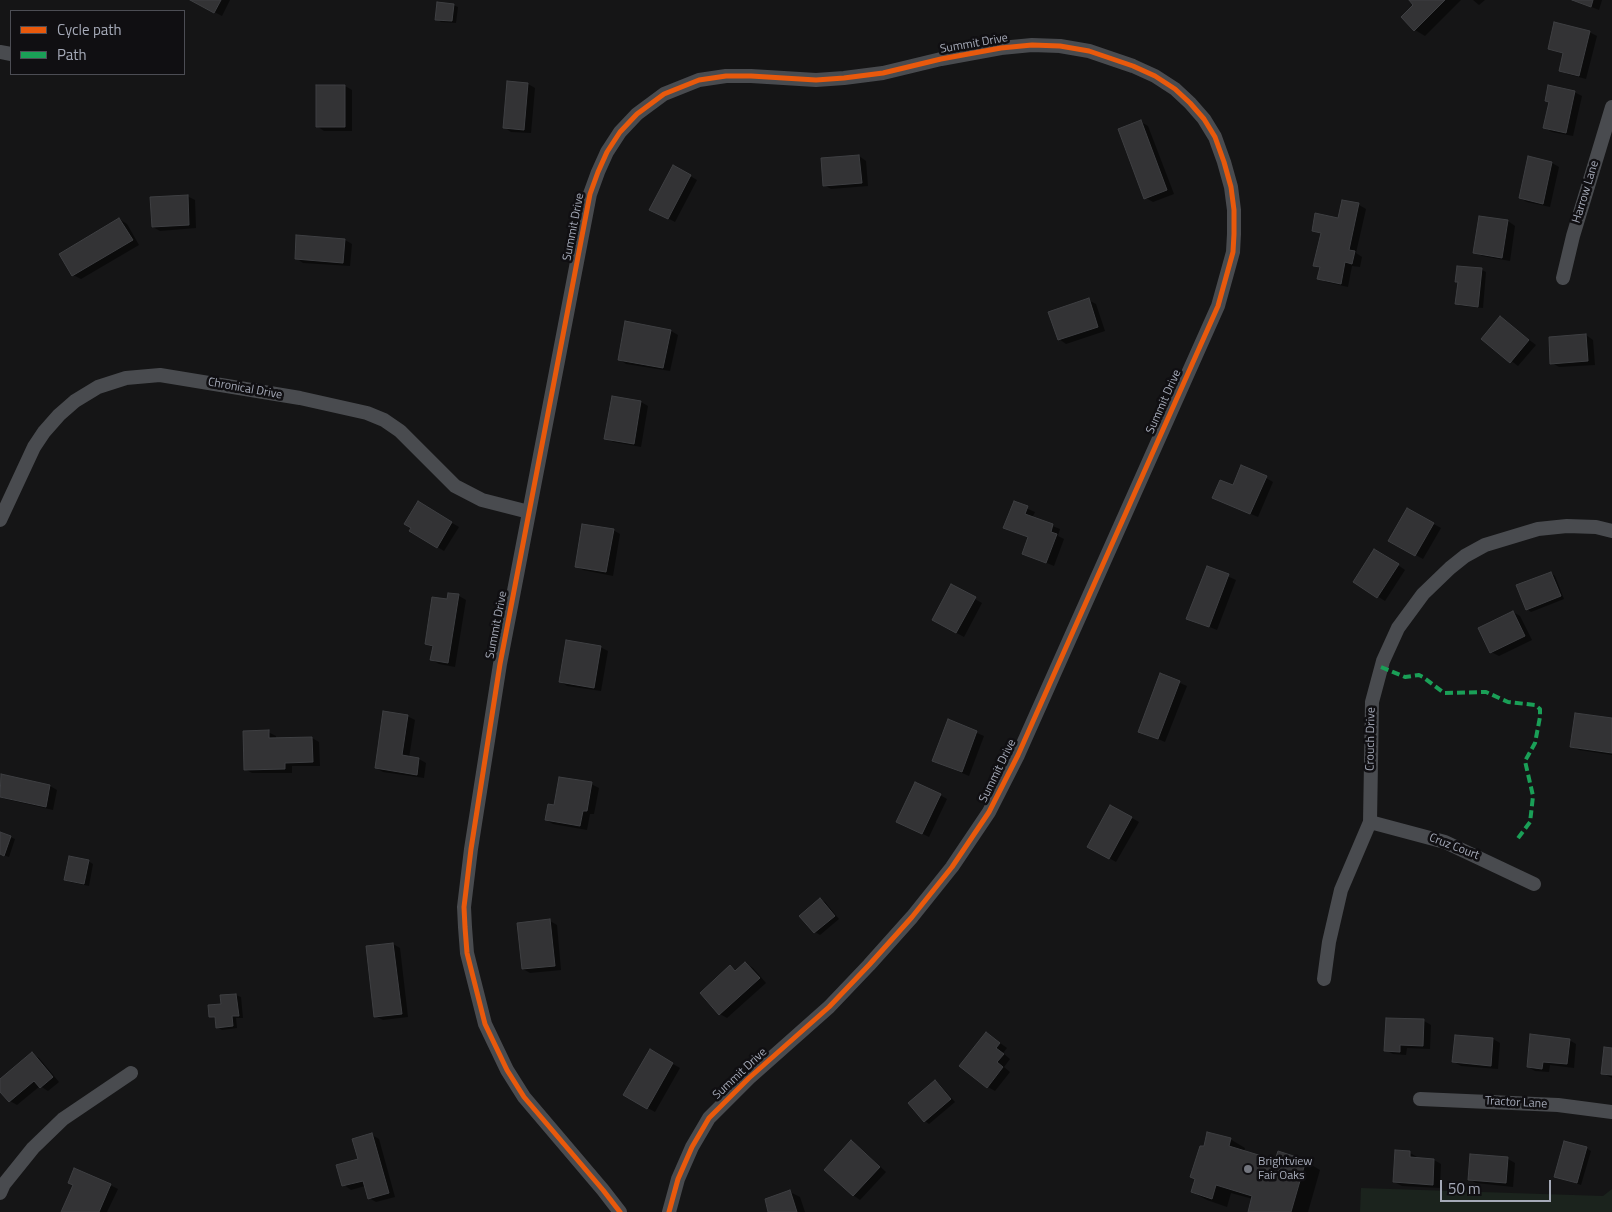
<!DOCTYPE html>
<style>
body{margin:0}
#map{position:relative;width:1612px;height:1212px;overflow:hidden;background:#151516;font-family:"Titillium Web",sans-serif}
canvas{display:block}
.legend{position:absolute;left:10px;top:10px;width:175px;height:65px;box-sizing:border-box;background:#100f12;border:1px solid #4c4d54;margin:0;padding:6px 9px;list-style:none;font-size:15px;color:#a5aab8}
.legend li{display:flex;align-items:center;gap:10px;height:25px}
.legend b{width:25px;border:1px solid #4c4d54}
.scale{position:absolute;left:1440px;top:1180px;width:111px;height:22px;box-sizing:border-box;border:2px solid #a5aab8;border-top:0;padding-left:6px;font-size:15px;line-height:18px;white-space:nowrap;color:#a5aab8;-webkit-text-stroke:4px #100f12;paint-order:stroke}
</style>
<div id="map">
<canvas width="1612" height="1212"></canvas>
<ul class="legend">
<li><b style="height:6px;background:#e8590c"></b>Cycle path</li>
<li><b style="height:6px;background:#1a9f57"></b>Path</li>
</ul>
<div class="scale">50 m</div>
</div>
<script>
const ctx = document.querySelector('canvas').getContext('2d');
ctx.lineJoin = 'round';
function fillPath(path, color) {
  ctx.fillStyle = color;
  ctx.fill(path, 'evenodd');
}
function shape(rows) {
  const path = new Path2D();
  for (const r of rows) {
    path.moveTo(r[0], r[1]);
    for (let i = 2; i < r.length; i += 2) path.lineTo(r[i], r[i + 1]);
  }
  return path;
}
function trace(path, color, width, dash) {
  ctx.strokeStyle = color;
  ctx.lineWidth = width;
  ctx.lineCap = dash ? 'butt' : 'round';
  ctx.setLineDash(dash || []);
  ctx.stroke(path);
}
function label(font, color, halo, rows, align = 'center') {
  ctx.font = font + ' "Titillium Web",sans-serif';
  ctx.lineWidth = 5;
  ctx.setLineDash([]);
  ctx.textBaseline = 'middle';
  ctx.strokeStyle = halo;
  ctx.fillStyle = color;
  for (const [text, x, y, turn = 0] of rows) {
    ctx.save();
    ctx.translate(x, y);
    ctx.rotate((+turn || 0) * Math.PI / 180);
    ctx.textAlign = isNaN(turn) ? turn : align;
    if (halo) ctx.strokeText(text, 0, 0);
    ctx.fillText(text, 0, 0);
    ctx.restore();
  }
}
fillPath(shape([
 [1361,1188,1603,1196,1612,1189,1612,1212,1360,1212]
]), '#1b231d');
fillPath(shape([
 [191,0,230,0,222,16],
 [1410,0,1461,0,1425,36,1415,30,1402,17,1415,5],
 [1473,0,1485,0,1479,5],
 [1574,0,1602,0,1599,10],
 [453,5,458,7,456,23,441,22,437,19],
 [1589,32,1597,36,1586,79,1567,74,1560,70,1564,54,1549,48],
 [528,84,535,88,531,133,511,132,504,127],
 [345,86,352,90,352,131,324,131,317,126],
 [1574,92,1582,96,1573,136,1552,132,1545,128,1550,103,1546,101],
 [1141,122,1148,126,1174,194,1153,202,1146,198],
 [859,156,866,161,868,186,831,189,824,185],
 [1529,158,1552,163,1559,167,1550,207,1527,202,1520,198],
 [673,166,697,180,675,222,658,213],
 [187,196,195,200,196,228,160,231,153,227],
 [1359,205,1366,209,1356,253,1362,257,1360,267,1352,266,1348,287,1326,282,1319,278,1321,269,1315,265,1321,234,1313,230,1339,219],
 [1480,217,1508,221,1515,226,1510,261,1482,256,1475,252],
 [119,219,127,224,139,245,81,279,73,275],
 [345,240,352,244,350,266,303,263,296,258],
 [1482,270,1486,272,1483,308,1461,306,1457,304,1459,282,1457,281],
 [1088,300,1096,304,1105,331,1066,344,1059,339],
 [1500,318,1536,345,1518,366,1483,339],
 [671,331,678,335,670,371,626,364,619,359],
 [1586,335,1593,340,1595,365,1559,367,1552,363],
 [641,402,648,406,641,447,613,442,606,438],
 [1266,478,1273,482,1258,517,1214,498,1233,487],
 [418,503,459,527,444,551,411,531],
 [1014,503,1035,512,1032,518,1060,529,1058,536,1064,539,1054,566,1023,553,1029,538,1005,527],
 [1408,510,1441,528,1423,559,1390,541],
 [613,530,620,534,613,576,583,570,576,566],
 [1382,554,1405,570,1385,601,1355,582],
 [1207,567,1236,580,1217,630,1188,618],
 [1551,573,1555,576,1564,599,1531,612,1527,609],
 [951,586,982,603,964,637,933,620],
 [459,596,466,600,455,667,439,664,432,660,434,648,426,644,448,600],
 [1513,612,1520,616,1532,640,1499,656,1491,652],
 [600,647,608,651,601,691,567,686,560,681],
 [1161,675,1187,686,1165,742,1140,731],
 [407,716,415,720,409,758,419,759,426,763,424,778,383,772,376,768],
 [1612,719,1612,755,1579,750,1571,746],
 [949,721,984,736,969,776,934,761],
 [268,732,276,736,276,739,312,738,319,742,320,766,292,766,292,773,252,773,245,769],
 [2,775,50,786,57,790,53,810,5,799,0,797],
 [591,784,599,788,594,814,590,814,587,830,553,824,546,820,555,806],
 [940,795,947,799,929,837,905,825],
 [1111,806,1139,822,1116,862,1088,846],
 [0,833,15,839,9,857,0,854],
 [88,861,93,864,89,886,70,882,65,880],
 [821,900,825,902,839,919,820,935,815,932,801,916],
 [550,921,557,925,561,970,530,973,523,969],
 [393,944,400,948,408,1017,383,1020,375,1016,367,947],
 [745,963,753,968,766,983,727,1018,720,1014,730,967,737,971],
 [236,995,241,997,243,1018,236,1018,237,1028,222,1030,217,1027,216,1019,210,1016,223,1005,222,996],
 [1424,1021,1431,1025,1430,1049,1407,1048,1406,1055,1393,1054,1385,1050],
 [986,1033,1007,1048,1003,1053,1010,1059,1004,1067,1010,1072,995,1091,988,1087],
 [1456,1036,1493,1039,1500,1043,1498,1069,1461,1066,1454,1062],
 [1569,1040,1576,1044,1574,1068,1550,1065,1549,1072,1535,1071,1528,1067],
 [1612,1049,1612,1078,1602,1073],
 [650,1051,680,1068,655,1112,625,1095],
 [32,1054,39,1058,59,1082,48,1091,40,1086,17,1105,10,1101,0,1090,0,1080],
 [935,1082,939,1084,955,1102,929,1124,925,1121],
 [372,1135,379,1139,395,1197,376,1202,369,1198,365,1186,351,1190,344,1185,359,1160],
 [1230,1139,1245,1148,1244,1152,1276,1162,1305,1161,1320,1170,1308,1212,1249,1212,1253,1199,1231,1193,1227,1207,1207,1200,1192,1192,1196,1180,1191,1177],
 [851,1142,858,1146,886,1172,860,1200,853,1195],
 [1586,1148,1591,1151,1581,1185,1555,1176],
 [1396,1152,1410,1153,1417,1157,1417,1159,1434,1160,1441,1164,1440,1188,1402,1186,1394,1182],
 [1471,1155,1508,1159,1515,1163,1513,1187,1476,1183,1469,1179],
 [110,1185,118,1189,107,1212,62,1212],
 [790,1192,800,1197,805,1212,770,1212]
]), '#0007');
const building = shape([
 [190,0,221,0,214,13,190,0],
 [1409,0,1445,0,1414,31,1401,17,1413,5,1409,0],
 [1572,0,1593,0,1591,7,1572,0],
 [437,2,454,4,452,21,435,20,437,2],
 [1554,22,1590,31,1579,76,1559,71,1563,53,1548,49,1554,22],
 [507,81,528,83,524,130,503,128,507,81],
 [316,85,345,85,345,127,316,127,316,85],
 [1548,85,1575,91,1566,133,1543,128,1549,102,1545,101,1548,85],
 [1141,120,1167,190,1144,199,1118,129,1141,120],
 [859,155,862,183,823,186,821,158,859,155],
 [1528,156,1552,162,1543,204,1519,198,1528,156],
 [673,165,691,175,668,219,649,210,673,165],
 [188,195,189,225,152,227,150,197,188,195],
 [1342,200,1359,203,1349,250,1355,251,1352,264,1345,262,1341,284,1317,279,1320,267,1313,266,1321,233,1312,231,1315,213,1338,218,1342,200],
 [1479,216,1508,220,1502,258,1473,253,1479,216],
 [119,218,133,240,72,276,59,254,119,218],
 [296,235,345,239,343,263,295,259,296,235],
 [1457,266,1482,268,1478,307,1455,304,1458,282,1455,282,1457,266],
 [1089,298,1098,327,1058,340,1048,312,1089,298],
 [1500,316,1529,340,1510,363,1481,339,1500,316],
 [625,321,671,330,663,368,618,360,625,321],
 [1586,334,1588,361,1550,364,1549,337,1586,334],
 [612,396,641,401,634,444,604,439,612,396],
 [1241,465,1267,476,1250,514,1212,498,1220,480,1233,485,1241,465],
 [418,501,452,522,437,548,409,531,411,528,404,524,418,501],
 [1014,501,1028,506,1025,514,1053,524,1051,532,1057,534,1046,563,1022,554,1028,537,1003,528,1014,501],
 [1407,508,1434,523,1415,556,1388,541,1407,508],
 [582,524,614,529,606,572,575,567,582,524],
 [1374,549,1399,564,1377,598,1353,582,1374,549],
 [1207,566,1229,574,1209,627,1186,619,1207,566],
 [1551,572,1561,596,1526,610,1516,585,1551,572],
 [951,584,976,597,956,633,932,620,951,584],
 [448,593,459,594,448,663,430,660,433,646,425,644,432,597,447,599,448,593],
 [1513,611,1525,636,1490,653,1478,628,1513,611],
 [566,640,601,646,594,688,559,682,566,640],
 [1160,673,1180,681,1158,739,1138,732,1160,673],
 [383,711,408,715,402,755,419,758,417,775,375,768,383,711],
 [1575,713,1612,718,1612,753,1570,747,1575,713],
 [948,719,977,731,962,772,932,761,948,719],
 [269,730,269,738,312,737,313,762,285,763,285,769,244,770,243,731,269,730],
 [1,774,50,785,46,807,0,797,1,774],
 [559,777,592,782,587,811,583,811,580,826,545,820,548,804,554,805,559,777],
 [915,782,941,794,922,834,896,822,915,782],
 [1110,805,1132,817,1109,859,1087,847,1110,805],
 [0,832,11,836,4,856,0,854,0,832],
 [69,856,89,860,84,884,64,880,69,856],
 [820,898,835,916,814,933,799,916,820,898],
 [550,919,555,966,522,969,517,923,550,919],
 [393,943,402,1014,374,1017,366,946,393,943],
 [745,962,760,978,719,1015,700,993,730,965,735,971,745,962],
 [236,994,239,1016,232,1016,233,1026,216,1028,215,1017,209,1017,208,1005,221,1004,220,995,236,994],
 [1386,1018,1424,1019,1423,1046,1400,1045,1400,1052,1384,1051,1386,1018],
 [986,1032,1000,1043,996,1048,1004,1054,997,1062,1003,1067,987,1088,959,1066,986,1032],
 [1530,1034,1570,1039,1567,1064,1543,1062,1542,1069,1527,1067,1530,1034],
 [1455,1035,1493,1038,1491,1066,1452,1062,1455,1035],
 [1604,1047,1612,1048,1612,1075,1601,1074,1604,1047],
 [650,1049,673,1063,647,1109,623,1095,650,1049],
 [32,1052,53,1077,40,1088,34,1081,9,1102,0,1092,0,1079,32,1052],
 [935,1080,951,1099,924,1122,908,1103,935,1080],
 [1207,1132,1231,1138,1229,1146,1275,1160,1278,1151,1306,1160,1291,1212,1248,1212,1252,1196,1216,1185,1212,1199,1191,1192,1195,1179,1190,1177,1200,1146,1204,1146,1207,1132],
 [372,1133,389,1193,368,1199,363,1181,342,1186,336,1165,358,1159,352,1139,372,1133],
 [851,1140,880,1167,853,1196,824,1170,851,1140],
 [1564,1141,1587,1147,1577,1183,1554,1177,1564,1141],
 [1395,1150,1410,1151,1410,1157,1434,1159,1433,1185,1393,1182,1395,1150],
 [1470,1154,1508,1157,1506,1183,1468,1180,1470,1154],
 [74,1168,111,1184,99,1212,61,1212,73,1185,68,1183,74,1168],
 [790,1190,797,1212,768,1212,765,1199,790,1190]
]);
fillPath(building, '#333335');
trace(building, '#3e3f42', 1);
trace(shape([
 [0,52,11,54],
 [1563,278,1573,236,1612,107],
 [0,520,34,447,44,432,59,415,75,401,98,387,126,378,160,375,300,398,367,413,384,420,400,431,455,486,482,500,529,512],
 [1370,822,1445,842,1534,884],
 [1324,979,1329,942,1341,890,1370,822,1372,702,1383,661,1398,628,1423,594,1450,568,1465,556,1485,545,1538,529,1567,526,1596,527,1612,531],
 [1420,1099,1558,1105,1612,1112],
 [0,1193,4,1184,33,1148,63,1119,131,1073],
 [620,1212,603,1190,524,1097,507,1070,485,1024,467,953,465,927,464,907,471,849,500,664,590,194,598,172,607,152,620,132,637,114,664,94,699,80,726,76,751,76,816,80,844,78,883,73,941,59,1001,48,1032,45,1060,46,1089,51,1133,66,1155,76,1175,89,1190,103,1204,119,1215,137,1224,162,1231,187,1234,210,1234,234,1233,252,1218,306,1018,755,989,812,952,867,912,917,869,965,829,1007,749,1078,709,1118,692,1147,678,1179,669,1212]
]), '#494b4f', 14);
trace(shape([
 [1381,667,1405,677,1419,675,1423,677,1444,693,1486,692,1508,702,1535,705,1540,709,1540,717,1535,743,1525,761,1533,796,1531,814,1530,822,1516,841]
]), '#1a9f57', 4, [8, 4]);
trace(shape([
 [620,1212,603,1190,524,1097,507,1070,485,1024,467,953,465,927,464,907,471,849,500,664,590,194,598,172,607,152,620,132,637,114,664,94,699,80,726,76,751,76,816,80,844,78,883,73,941,59,1001,48,1032,45,1060,46,1089,51,1133,66,1155,76,1175,89,1190,103,1204,119,1215,137,1224,162,1231,187,1234,210,1234,234,1233,252,1218,306,1018,755,989,812,952,867,912,917,869,965,829,1007,749,1078,709,1118,692,1147,678,1179,669,1212]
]), '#e8590c', 5);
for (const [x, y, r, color] of [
 [1248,1169,5,"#73767f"]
]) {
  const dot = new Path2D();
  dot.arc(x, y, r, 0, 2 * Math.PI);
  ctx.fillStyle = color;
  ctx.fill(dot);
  trace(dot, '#100f12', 2);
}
label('12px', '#a5aab8', '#100f12', [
 ["Summit Drive",974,44,-10],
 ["Harrow Lane",1586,192,-73],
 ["Summit Drive",574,227,-79],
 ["Chronical Drive",245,389,10],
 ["Summit Drive",1164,402,-66],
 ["Summit Drive",497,625,-79],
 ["Crouch Drive",1371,739,-89],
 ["Summit Drive",998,771,-64],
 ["Cruz Court",1454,847,21],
 ["Summit Drive",740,1074,-43],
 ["Tractor Lane",1516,1103,3]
]);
label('12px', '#a5aab8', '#100f12', [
 ["Brightview",1258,1162],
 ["Fair Oaks",1258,1176]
], 'left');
</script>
